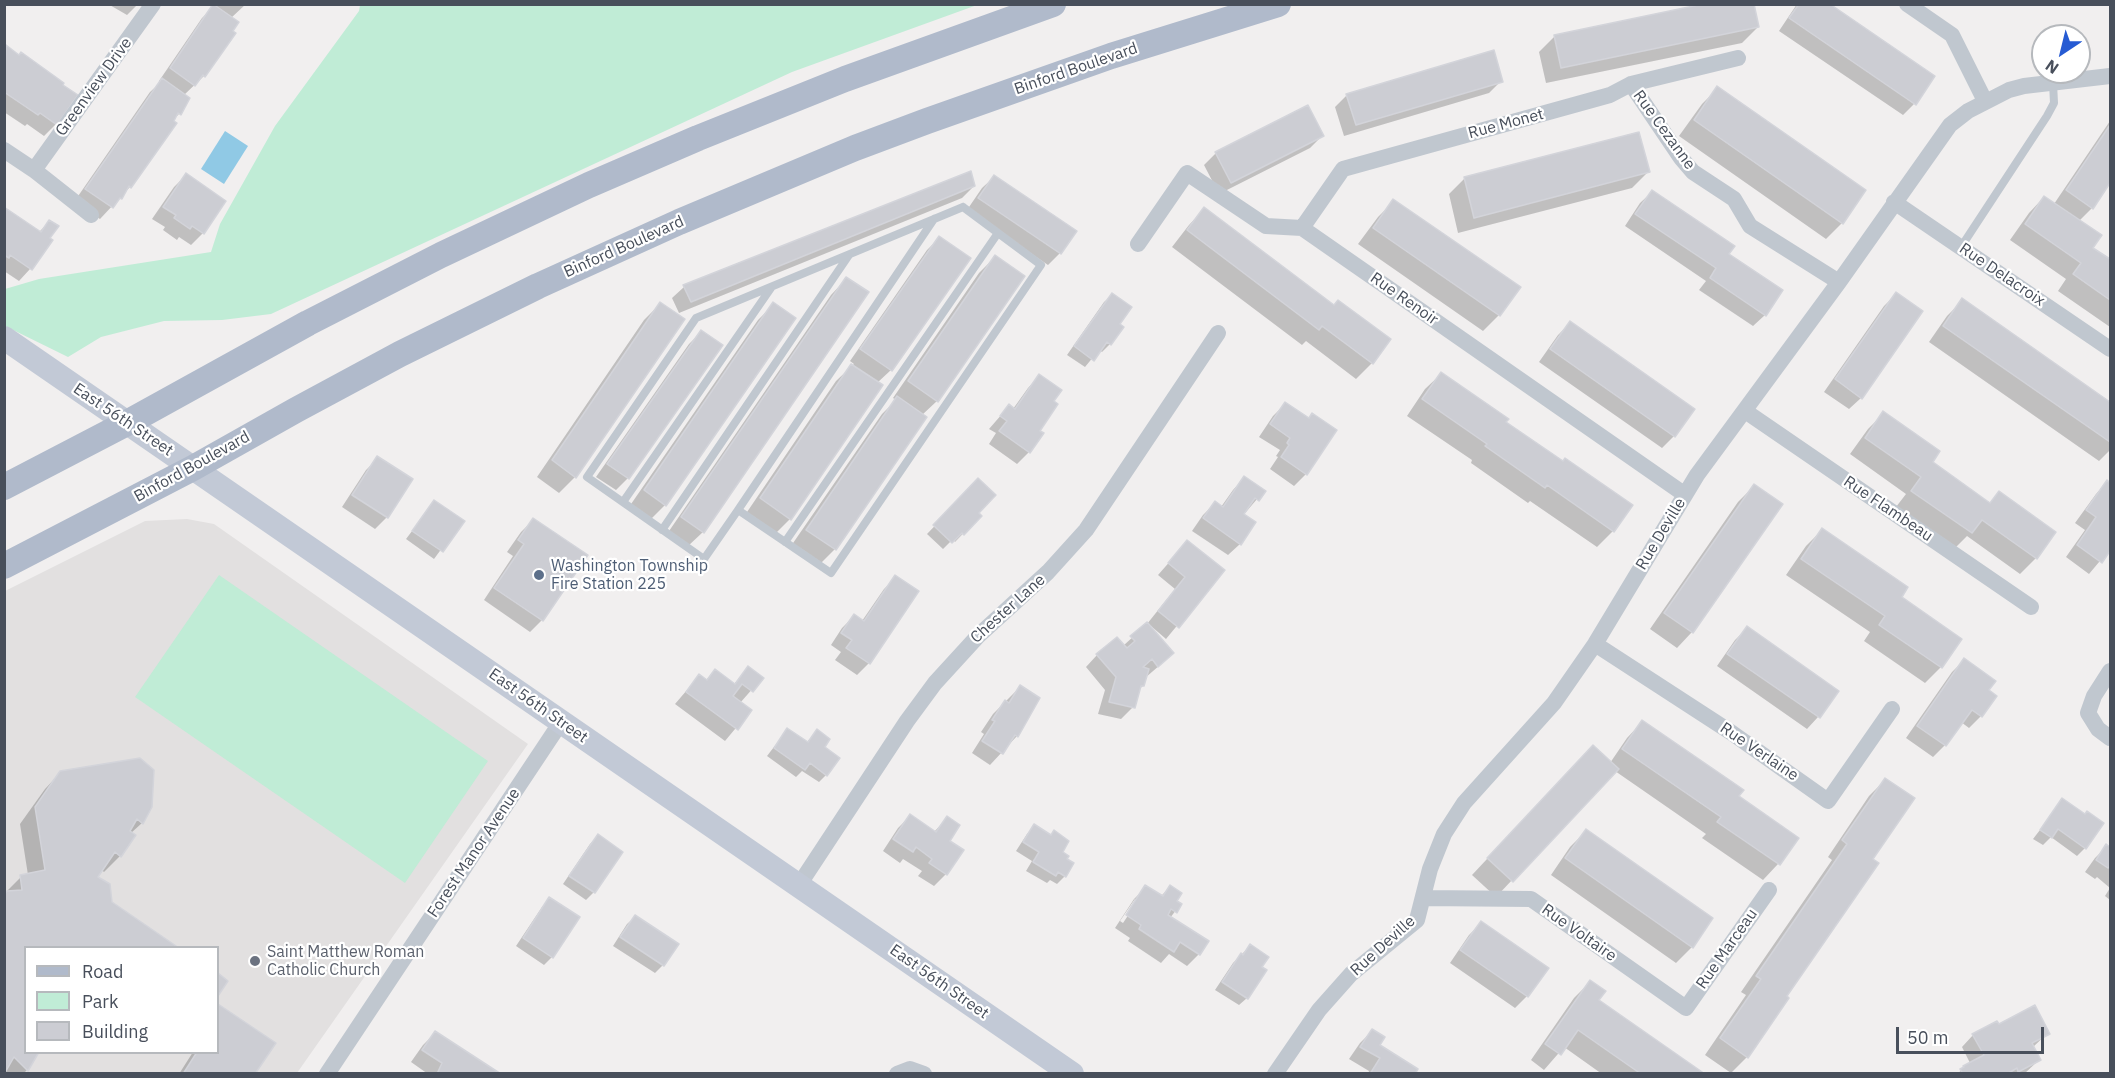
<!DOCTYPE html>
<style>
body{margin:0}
#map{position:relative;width:2115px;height:1078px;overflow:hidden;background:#f1efef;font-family:"IBM Plex Sans",sans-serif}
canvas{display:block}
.frame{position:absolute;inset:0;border:6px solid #484f5b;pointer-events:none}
.legend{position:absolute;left:24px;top:946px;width:195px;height:108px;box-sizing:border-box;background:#fff;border:2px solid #b6b9bd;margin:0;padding:8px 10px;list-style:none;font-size:18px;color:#484f5b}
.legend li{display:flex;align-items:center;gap:12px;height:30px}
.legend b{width:30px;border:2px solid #b6b9bd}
.north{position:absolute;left:2031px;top:24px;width:60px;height:60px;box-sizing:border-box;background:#fff;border:2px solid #b6b9bd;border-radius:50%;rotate:215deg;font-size:16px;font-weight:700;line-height:24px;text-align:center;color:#484f5b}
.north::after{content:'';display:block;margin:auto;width:21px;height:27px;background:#265bd3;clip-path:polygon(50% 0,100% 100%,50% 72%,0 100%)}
.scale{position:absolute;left:1896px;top:1027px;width:148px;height:27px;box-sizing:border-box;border:3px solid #484f5b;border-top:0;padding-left:8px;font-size:18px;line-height:21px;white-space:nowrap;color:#484f5b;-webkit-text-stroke:4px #fff;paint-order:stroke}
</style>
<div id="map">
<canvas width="2115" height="1078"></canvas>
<div class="frame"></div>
<ul class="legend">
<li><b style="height:8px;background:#b0bacb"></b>Road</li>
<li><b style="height:16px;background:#c0ecd6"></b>Park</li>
<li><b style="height:16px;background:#cccdd3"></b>Building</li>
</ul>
<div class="north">N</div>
<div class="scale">50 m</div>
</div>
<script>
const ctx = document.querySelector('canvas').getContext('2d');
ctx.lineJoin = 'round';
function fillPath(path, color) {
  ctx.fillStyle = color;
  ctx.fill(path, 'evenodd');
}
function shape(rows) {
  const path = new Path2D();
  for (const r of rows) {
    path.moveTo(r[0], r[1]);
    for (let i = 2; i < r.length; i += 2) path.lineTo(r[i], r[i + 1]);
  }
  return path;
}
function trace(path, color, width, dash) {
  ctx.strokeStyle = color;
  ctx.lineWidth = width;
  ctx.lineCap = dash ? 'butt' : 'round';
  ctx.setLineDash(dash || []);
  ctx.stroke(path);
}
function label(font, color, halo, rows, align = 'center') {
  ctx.font = font + ' "IBM Plex Sans",sans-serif';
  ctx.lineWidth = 4.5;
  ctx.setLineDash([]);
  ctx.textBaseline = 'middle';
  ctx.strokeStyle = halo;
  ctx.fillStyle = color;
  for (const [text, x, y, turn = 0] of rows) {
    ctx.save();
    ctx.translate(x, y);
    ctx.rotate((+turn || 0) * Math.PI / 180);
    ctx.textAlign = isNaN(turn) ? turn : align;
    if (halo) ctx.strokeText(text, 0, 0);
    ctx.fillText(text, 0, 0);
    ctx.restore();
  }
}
fillPath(shape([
 [187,519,214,524,528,744,297,1073,5,1074,5,591,145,521],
 [26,948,218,948,218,1052,26,1052]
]), '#e2e0e0');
fillPath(shape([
 [824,4,827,6,977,5,792,72,271,314,222,320,164,321,101,337,68,357,5,326,5,289,39,279,211,252,220,224,275,126,359,11,360,5],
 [219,575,488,761,405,883,135,697]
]), '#c0ecd6');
fillPath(shape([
 [225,131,248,146,224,184,201,169]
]), '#90c9e5');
fillPath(shape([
 [108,4,138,4,127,15],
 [211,4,246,4,231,18,231,31,234,33,204,76,184,95,179,114,172,121,130,187,100,219,74,202,150,92,161,82,159,81,202,18,214,6],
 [1797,4,1828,4,1914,104,1903,115,1779,31],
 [1758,27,1742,43,1546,83,1539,52,1555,36],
 [6,47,19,56,56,124,44,136,27,124,25,126,4,112],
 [1501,81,1489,93,1344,136,1335,107,1347,95],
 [1718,88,1842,223,1826,239,1679,136,1702,104],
 [2110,121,2110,180,2092,208,2079,221,2091,248,2110,261,2110,327,2058,291,2066,279,2010,240,2029,213,2044,197,2054,204],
 [1322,136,1310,148,1219,194,1204,165,1216,153],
 [1648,172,1632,188,1458,233,1449,194,1464,179],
 [970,173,974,186,962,198,679,313,672,298,684,287],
 [186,175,224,201,203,233,191,245,179,237,177,240,163,230,165,227,152,219,174,187],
 [994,177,1060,253,1048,265,967,210,982,188],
 [1652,192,1727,255,1765,315,1753,326,1699,290,1706,281,1625,226,1640,203],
 [1394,201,1499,315,1483,331,1358,244,1378,217],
 [4,209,39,232,49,222,48,239,51,240,30,269,19,281,4,271],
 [1204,209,1372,363,1356,379,1306,341,1302,345,1172,247,1189,225],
 [939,238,891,370,877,383,790,519,774,535,745,515,836,381,854,364,850,361,927,250],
 [995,257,937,401,922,415,925,417,835,549,819,565,791,546,882,414,896,400,893,398,979,273],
 [846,279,703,532,687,547,667,534,831,295],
 [1896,294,1861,398,1849,409,1824,392,1884,306],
 [1112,295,1118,324,1122,327,1110,344,1102,352,1099,350,1085,367,1067,355,1104,302],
 [1963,300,2110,403,2110,450,2099,461,1929,342,1947,316],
 [660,304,575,477,559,493,537,477,644,320],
 [774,304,665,505,649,521,629,507,758,320],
 [1570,323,1674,436,1662,448,1539,362,1558,335],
 [701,332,720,346,628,478,616,490,596,477,689,344],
 [1441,374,1504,422,1613,531,1597,547,1530,501,1528,503,1471,463,1472,460,1407,416,1425,389],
 [1039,376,1038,431,1029,452,1017,464,989,444,996,433,989,429,1009,406,1013,409,1028,388],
 [1285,404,1306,474,1294,486,1270,469,1278,457,1276,456,1280,450,1259,437,1273,416],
 [1884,413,1930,462,1989,504,1999,493,2054,532,2036,558,2020,574,1967,536,1955,548,1896,507,1906,494,1850,454,1868,429],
 [378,458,387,517,375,529,342,507,366,470],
 [1244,478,1263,492,1246,512,1244,511,1240,544,1228,555,1192,531,1203,515,1215,503,1221,507,1233,490],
 [978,481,976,513,980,516,955,542,953,539,943,549,927,534],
 [2107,482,2110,485,2110,549,2089,574,2066,557,2085,530,2075,523,2096,494],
 [1754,486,1692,632,1677,648,1650,629,1738,502],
 [434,502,462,521,434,559,406,539],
 [533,520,542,620,530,632,484,600,513,556,507,552,521,532],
 [1822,530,1899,598,1941,667,1925,683,1864,641,1870,632,1786,575,1806,546],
 [1187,542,1223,570,1166,639,1151,626,1150,627,1160,665,1145,678,1143,686,1138,690,1133,707,1121,719,1098,714,1105,690,1086,667,1097,655,1123,646,1147,624,1175,589,1158,575],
 [896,577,869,663,857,675,835,660,841,652,831,645,842,628,854,616,862,621,884,589],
 [1747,628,1837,691,1818,717,1807,729,1717,666,1735,640],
 [1964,660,1987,691,1981,716,1969,728,1961,722,1945,745,1933,757,1906,738,1952,672],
 [748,668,762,678,740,703,750,711,725,741,675,704,699,676,706,680,716,671,734,684],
 [1020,687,1017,736,990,765,972,753,984,734,981,732,993,714],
 [1642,722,1737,797,1797,838,1778,864,1763,880,1702,838,1706,834,1615,771,1496,897,1472,875,1577,763,1610,763,1627,738],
 [787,730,806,743,817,731,822,748,826,775,819,782,802,771,796,777,767,756],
 [140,759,142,823,131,833,120,856,104,872,101,869,96,877,110,903,26,948,27,1070,23,1074,4,1074,5,893,21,877,28,875,20,824,45,789,61,772],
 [1885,780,1871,859,1747,1057,1731,1073,1705,1055,1746,995,1741,992,1832,860,1828,857,1869,796],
 [2063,800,2085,816,2085,848,2077,856,2051,837,2043,845,2033,839],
 [910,816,934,832,947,818,947,841,962,851,946,874,934,886,918,876,922,871,903,859,900,863,883,851,898,828],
 [1034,826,1061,852,1065,876,1057,884,1050,880,1047,883,1026,871,1032,861,1016,851,1027,834],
 [1586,831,1692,947,1676,963,1551,875,1570,847],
 [598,836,594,892,586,900,563,884,590,844],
 [2107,846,2110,849,2110,900,2105,896,2110,888,2097,877,2095,879,2085,872,2095,858],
 [1146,887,1160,897,1170,887,1175,901,1180,905,1170,918,1207,942,1199,954,1187,966,1169,954,1161,963,1128,941,1130,938,1115,928,1134,899],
 [1135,899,1139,899,1123,923,1120,921],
 [550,899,552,957,544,965,516,946,542,907],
 [635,917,677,944,663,965,655,973,613,946,627,924],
 [1481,923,1547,968,1527,996,1515,1008,1450,963,1469,935],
 [1250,946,1247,998,1239,1005,1215,990,1233,963],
 [1590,982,1597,1001,1702,1074,1602,1074,1564,1047,1544,1070,1531,1060,1574,998],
 [218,1005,274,1043,253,1074,179,1074,193,1052,218,1052],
 [1998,1026,2048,1033,2033,1047,2039,1060,2024,1074,1957,1074,1970,1063,1962,1047,1973,1035],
 [1372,1031,1378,1046,1414,1074,1368,1074,1369,1071,1349,1059,1360,1043],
 [435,1033,498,1074,428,1074,411,1062,423,1045]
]), '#0003');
const building = shape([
 [213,4,239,22,233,31,236,33,205,77,203,75,195,86,170,68,213,4],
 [1703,4,1754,4,1759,27,1561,68,1554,35,1703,4],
 [1799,4,1830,4,1935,76,1916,105,1789,18,1799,4],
 [6,45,19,55,21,52,64,83,63,85,78,95,57,125,40,113,38,115,4,92,6,45],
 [1494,50,1503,82,1356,125,1346,94,1494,50],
 [162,78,190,98,181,115,178,113,174,121,177,123,131,188,129,186,122,199,120,198,113,208,85,189,162,78],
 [1717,86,1866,190,1843,224,1694,120,1717,86],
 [1308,105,1324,136,1231,183,1215,152,1308,105],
 [2110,125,2110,183,2093,209,2066,190,2110,125],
 [1639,132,1650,172,1474,218,1464,177,1639,132],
 [971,171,975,186,691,302,683,285,971,171],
 [186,173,226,201,204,234,192,226,190,229,174,218,176,215,163,207,186,173],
 [994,175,1077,231,1061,254,978,198,994,175],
 [1652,190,1735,246,1729,254,1783,290,1766,316,1710,278,1716,268,1635,214,1652,190],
 [2044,196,2102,235,2093,248,2110,259,2110,300,2073,274,2081,263,2025,224,2044,196],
 [1393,199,1521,287,1500,316,1373,228,1393,199],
 [4,207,41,232,49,220,59,226,50,238,53,240,32,270,10,255,9,258,4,255,4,207],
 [1204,207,1334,305,1338,300,1391,339,1373,364,1322,326,1319,330,1187,230,1204,207],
 [939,236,971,258,892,371,860,349,939,236],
 [995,255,1025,276,938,402,908,381,995,255],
 [846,277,869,292,704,533,681,517,846,277],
 [1896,292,1923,311,1862,399,1835,379,1896,292],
 [1112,293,1132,307,1120,324,1124,327,1111,345,1107,342,1094,361,1074,346,1112,293],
 [1962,298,2110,402,2110,442,1943,326,1962,298],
 [660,302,685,319,576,478,552,460,660,302],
 [773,302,796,318,666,506,644,490,773,302],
 [1570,321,1695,409,1675,437,1550,349,1570,321],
 [701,330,723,345,629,479,607,464,701,330],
 [851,364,883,385,791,520,760,498,851,364],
 [1441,372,1509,419,1506,422,1563,461,1565,458,1633,505,1614,532,1547,485,1545,488,1485,446,1487,444,1422,399,1441,372],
 [1039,374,1062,390,1054,401,1058,404,1040,431,1044,433,1030,453,999,431,1007,421,1000,416,1009,404,1015,409,1039,374],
 [897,396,927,417,836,550,806,530,897,396],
 [1285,402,1309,418,1312,413,1337,430,1307,475,1281,457,1289,445,1287,443,1290,438,1270,424,1285,402],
 [1883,411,1940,451,1933,462,1990,503,1999,491,2056,532,2037,559,1982,520,1972,533,1911,491,1921,477,1865,438,1883,411],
 [377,456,413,479,388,518,352,495,377,456],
 [1244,476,1266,491,1259,501,1255,498,1244,514,1256,522,1241,545,1203,518,1215,501,1223,507,1244,476],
 [978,478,996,495,979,513,982,516,964,535,962,533,952,543,933,525,978,478],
 [2107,480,2110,483,2110,551,2102,563,2077,545,2096,517,2086,510,2107,480],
 [1754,484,1783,504,1693,633,1664,613,1754,484],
 [434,500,465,521,443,552,412,531,434,500],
 [533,518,588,555,543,621,494,588,524,544,518,540,533,518],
 [1822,528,1908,587,1902,597,1962,639,1942,668,1879,625,1885,616,1801,559,1822,528],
 [1187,540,1225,570,1179,628,1158,611,1185,577,1168,563,1187,540],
 [895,575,919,591,870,664,846,648,852,640,841,633,854,614,864,621,895,575],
 [1147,622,1174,653,1158,667,1152,659,1143,667,1149,669,1144,686,1141,686,1135,708,1109,702,1116,677,1096,654,1117,637,1127,648,1135,641,1130,636,1147,622],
 [1747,626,1839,691,1820,718,1727,654,1747,626],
 [1964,658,1996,681,1989,690,1997,696,1982,717,1972,710,1946,746,1917,726,1964,658],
 [748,666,764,678,753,692,742,684,733,696,752,710,738,730,686,692,699,674,707,680,715,669,735,684,748,666],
 [1020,685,1040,698,1018,737,1015,735,1003,754,982,741,995,721,992,720,1005,700,1009,703,1020,685],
 [1642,720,1744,790,1739,796,1799,838,1780,865,1717,822,1721,817,1622,749,1642,720],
 [787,728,808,742,817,729,830,739,825,747,840,758,827,776,810,763,805,770,774,748,787,728],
 [1593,745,1619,769,1513,882,1487,858,1593,745],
 [140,758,154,770,152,807,143,824,137,819,130,831,136,835,121,857,115,852,98,877,110,884,112,902,179,948,26,948,26,1052,39,1052,28,1071,14,1057,6,1071,4,1070,4,895,7,891,22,890,20,875,45,870,35,807,60,771,140,758],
 [1885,778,1915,798,1873,859,1879,863,1787,996,1789,998,1748,1058,1720,1038,1761,979,1756,976,1847,844,1842,840,1885,778],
 [2062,798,2085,814,2087,811,2104,823,2086,849,2058,829,2052,838,2040,830,2062,798],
 [910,814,936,832,947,816,960,825,950,841,964,850,947,875,929,863,932,859,916,847,913,852,893,839,910,814],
 [1034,824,1051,835,1054,830,1069,841,1063,852,1069,856,1067,859,1074,863,1066,877,1058,872,1056,876,1033,862,1039,852,1023,842,1034,824],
 [1586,829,1713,918,1693,948,1565,858,1586,829],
 [598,834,623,852,595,893,569,876,598,834],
 [2106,844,2110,847,2110,866,2108,868,2096,860,2106,844],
 [1145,885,1163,896,1170,885,1182,893,1177,901,1182,904,1177,913,1171,909,1168,915,1209,941,1200,955,1180,942,1174,952,1139,929,1141,925,1126,915,1145,885],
 [549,897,580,917,553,958,523,938,549,897],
 [635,915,679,944,664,966,620,937,635,915],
 [1481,921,1549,968,1528,997,1460,950,1481,921],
 [1250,944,1269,957,1262,967,1267,970,1248,999,1222,982,1241,953,1243,955,1250,944],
 [218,973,228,981,218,996,218,973],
 [1590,980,1606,991,1599,1000,1705,1074,1641,1074,1578,1030,1561,1055,1545,1044,1590,980],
 [218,1004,276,1043,255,1074,183,1074,197,1052,218,1052,218,1004],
 [2035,1005,2050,1034,2032,1043,2041,1060,2018,1072,2017,1068,2007,1074,1963,1074,1960,1069,1964,1067,1963,1066,1984,1055,1972,1034,1997,1021,1999,1024,2035,1005],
 [1372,1029,1385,1037,1380,1045,1418,1069,1415,1074,1370,1074,1380,1058,1360,1047,1372,1029],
 [435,1031,501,1074,437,1074,442,1063,422,1050,435,1031]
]);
fillPath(building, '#cccdd3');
trace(building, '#d3d4da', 1.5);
trace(shape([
 [963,207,1041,265,831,573,738,510,704,559,587,477,696,318,963,207],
 [1961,247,2047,116,2054,103,2053,83],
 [623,502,771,288],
 [738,510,934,219],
 [662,530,849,255],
 [785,542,998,233]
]), '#c0c7cf', 8);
trace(shape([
 [1907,4,1952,35,1985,101],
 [1631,84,1681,158,1693,172,1734,199,1750,226,1839,282],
 [4,150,34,170,91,215],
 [34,170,153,4],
 [1894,202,2110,349],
 [1302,228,1343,169,1610,95,1631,84,1738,58],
 [1138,244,1187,173,1266,226,1302,228,1684,494],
 [1745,411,2031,607],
 [1595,644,1732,733,1828,801,1892,709],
 [2110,671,2094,696,2088,713,2098,729,2110,738],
 [799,885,907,721,935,683,978,636,1048,572,1086,530,1218,333],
 [1424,898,1531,899,1686,1008,1769,890],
 [327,1074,561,722],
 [897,1074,910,1069,924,1074],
 [1275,1074,1319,1010,1351,974,1417,920,1430,869,1444,834,1464,803,1554,703,1595,644,1697,475,1839,282,1950,125,1968,111,2009,90,2024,86,2110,76]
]), '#c0c7cf', 16);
trace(shape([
 [4,338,1072,1074]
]), '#c2c9d6', 24);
trace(shape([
 [4,487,127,423,308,323,441,255,589,185,698,138,845,79,1053,4],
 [4,566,193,468,296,410,400,354,538,286,679,222,855,148,927,121,1111,56,1278,4]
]), '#b0bacb', 26);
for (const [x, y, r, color] of [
 [539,575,6,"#5c6f8a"],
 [255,961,6,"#6b7280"]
]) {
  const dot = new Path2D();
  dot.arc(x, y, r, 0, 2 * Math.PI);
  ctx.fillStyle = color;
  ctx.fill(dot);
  trace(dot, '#fff', 2);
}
label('16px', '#484f5b', '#fff', [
 ["Binford Boulevard",1076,69,-19],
 ["Greenview Drive",94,87,-54],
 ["Rue Monet",1506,124,-15],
 ["Rue Cezanne",1664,130,54],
 ["Binford Boulevard",624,247,-24],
 ["Rue Delacroix",2002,275,34],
 ["Rue Renoir",1404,299,35],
 ["East 56th Street",123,420,34],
 ["Binford Boulevard",192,467,-29],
 ["Rue Flambeau",1888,509,34],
 ["Rue Deville",1661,534,-59],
 ["Chester Lane",1008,609,-42],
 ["East 56th Street",538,706,35],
 ["Rue Verlaine",1759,752,34],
 ["Forest Manor Avenue",474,853,-56],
 ["Rue Voltaire",1579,933,35],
 ["Rue Deville",1383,946,-42],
 ["Rue Marceau",1727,949,-55],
 ["East 56th Street",939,982,35]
]);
label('16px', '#4e5e75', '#fff', [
 ["Washington Township",551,566],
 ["Fire Station 225",551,584]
], 'left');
label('16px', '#5b616d', '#fff', [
 ["Saint Matthew Roman",267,952],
 ["Catholic Church",267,970]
], 'left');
</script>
